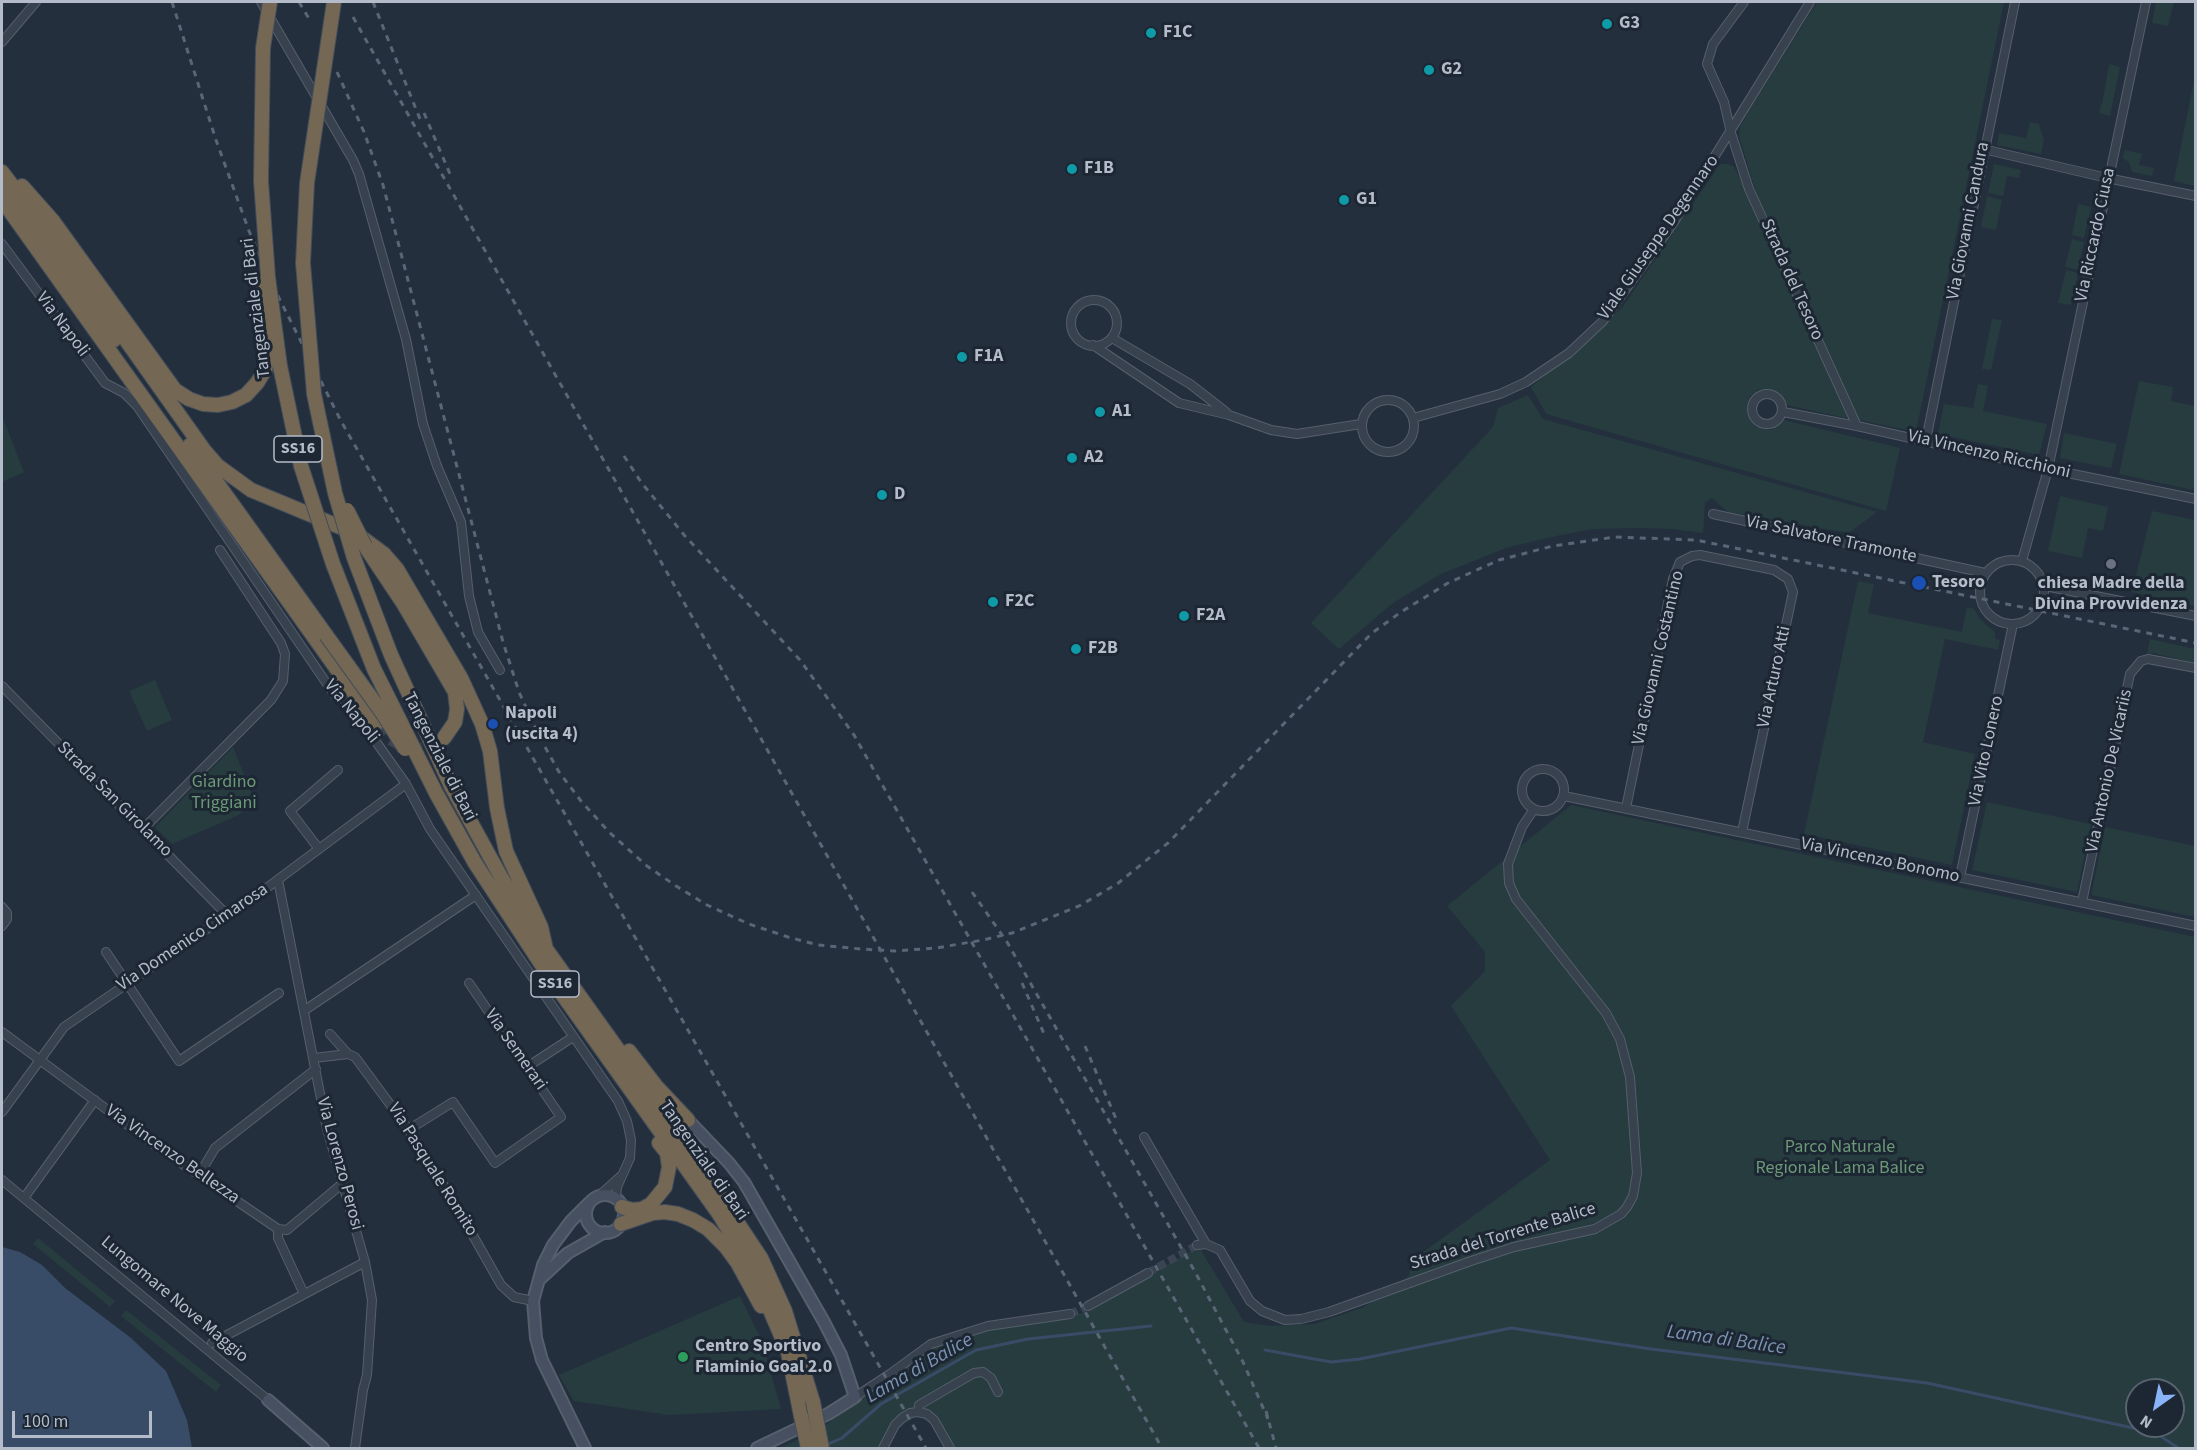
<!DOCTYPE html>
<style>
body{margin:0}
#map{position:relative;width:2197px;height:1450px;overflow:hidden;background:#242f3e;font-family:"Source Sans 3",sans-serif}
canvas{display:block}
.frame{position:absolute;inset:0;border:3px solid #b4bcc9;pointer-events:none}
.north{position:absolute;left:2125px;top:1378px;width:60px;height:60px;box-sizing:border-box;background:#1d2633;border:2px solid #59626f;border-radius:50%;rotate:213deg;font-size:16px;font-weight:700;line-height:24px;text-align:center;color:#b4bcc9}
.north::after{content:'';display:block;margin:auto;width:21px;height:27px;background:#8ab4f8;clip-path:polygon(50% 0,100% 100%,50% 72%,0 100%)}
.scale{position:absolute;left:12px;top:1411px;width:140px;height:27px;box-sizing:border-box;border:3px solid #b4bcc9;border-top:0;padding-left:8px;font-size:18px;line-height:21px;white-space:nowrap;color:#b4bcc9;-webkit-text-stroke:4px #1d2633;paint-order:stroke}
</style>
<div id="map">
<canvas width="2197" height="1450"></canvas>
<div class="frame"></div>
<div class="north">N</div>
<div class="scale">100 m</div>
</div>
<script>
const ctx = document.querySelector('canvas').getContext('2d');
ctx.lineJoin = 'round';
function fillPath(path, color) {
  ctx.fillStyle = color;
  ctx.fill(path, 'evenodd');
}
function shape(rows) {
  const path = new Path2D();
  for (const r of rows) {
    if (r.length === 3) {
      path.moveTo(r[0] + r[2], r[1]);
      path.arc(r[0], r[1], r[2], 0, 2 * Math.PI);
      continue;
    }
    path.moveTo(r[0], r[1]);
    for (let i = 2; i < r.length; i += 2) path.lineTo(r[i], r[i + 1]);
  }
  return path;
}
function trace(path, color, width, dash) {
  ctx.strokeStyle = color;
  ctx.lineWidth = width;
  ctx.lineCap = dash ? 'butt' : 'round';
  ctx.setLineDash(dash || []);
  ctx.stroke(path);
}
function label(font, color, halo, rows, align = 'center') {
  ctx.font = font + ' "Source Sans 3",sans-serif';
  ctx.lineWidth = 6;
  ctx.setLineDash([]);
  ctx.textBaseline = 'middle';
  ctx.strokeStyle = halo;
  ctx.fillStyle = color;
  for (const [text, x, y, turn = 0] of rows) {
    ctx.save();
    ctx.translate(x, y);
    ctx.rotate((+turn || 0) * Math.PI / 180);
    ctx.textAlign = isNaN(turn) ? turn : align;
    if (halo) ctx.strokeText(text, 0, 0);
    ctx.fillText(text, 0, 0);
    ctx.restore();
  }
}
fillPath(shape([
 [1817,2,2004,2,1916,432,1859,420,1758,199,1739,136,1740,127,1749,111],
 [2156,2,2174,2,2168,26,2152,23],
 [2109,64,2120,67,2110,116,2099,113,2101,104,2102,104],
 [2195,76,2196,186,2195,186,2174,181],
 [2030,122,2039,124,2044,140,2041,154,1997,145,1999,133,2026,138],
 [2125,150,2142,154,2139,165,2154,168,2152,176,2132,172,2129,162,2122,158],
 [1720,164,1728,164,1734,167,1740,178,1848,416,1846,418,1786,405,1780,394,1769,389,1759,389,1750,396,1747,404,1748,416,1755,426,1771,430,1784,420,1900,448,1886,511,1546,414,1531,387,1622,308],
 [1994,164,2021,170,2019,178,2007,176,2003,196,1988,193],
 [1987,196,2002,200,1996,230,1981,227],
 [2078,204,2091,207,2084,238,2072,235],
 [2072,239,2084,242,2078,270,2065,267],
 [2066,270,2078,273,2071,305,2058,303],
 [1992,319,2002,320,1991,370,1982,369],
 [2139,381,2173,387,2171,401,2195,406,2196,479,2193,490,2119,474],
 [1978,384,1988,386,1983,411,2047,424,2039,455,1938,434,1944,404,1973,408],
 [1528,395,1543,419,1877,512,1849,533,1728,512,1712,498,1705,503,1703,533,1673,529,1637,528,1593,529,1551,537,1506,548,1441,574,1393,603,1339,649,1311,623,1493,427,1498,408],
 [2,416,24,472,2,482],
 [2064,433,2117,444,2111,468,2060,458],
 [2060,496,2108,507,2103,531,2088,528,2082,558,2048,551],
 [2152,511,2195,520,2195,606,2132,592],
 [1858,581,1874,584,1868,613,1962,632,1967,607,1974,609,1980,619,1995,632,1995,639,2000,640,1998,650,1945,639,1923,742,1975,754,1952,865,1804,834],
 [2150,639,2195,649,2195,663,2153,653,2147,654],
 [155,680,172,720,147,731,129,691],
 [233,747,254,799,239,815,172,844,155,827],
 [1987,802,2091,824,2077,892,1972,870],
 [1571,805,2195,937,2195,1448,952,1448,936,1428,923,1419,920,1414,897,1429,886,1448,780,1448,822,1428,920,1353,963,1333,1034,1317,1079,1314,1091,1310,1128,1282,1155,1271,1199,1247,1244,1322,1271,1326,1315,1324,1364,1307,1409,1276,1411,1261,1550,1160,1451,1006,1485,971,1485,952,1447,906],
 [2137,1390,2173,1390,2173,1426,2137,1426],
 [2105,827,2195,846,2195,917,2091,895],
 [38,1238,115,1301,110,1307,33,1244],
 [740,1296,761,1339,781,1409,669,1415,574,1401,559,1375],
 [126,1310,221,1385,216,1392,121,1316]
]), '#263c3f');
fillPath(shape([
 [2,1247,20,1252,42,1265,65,1288,131,1338,166,1371,187,1420,192,1448,2,1448]
]), '#394c67');
trace(shape([
 [1265,1350,1331,1362,1360,1359,1511,1328,1651,1349,1927,1383,2156,1433,2178,1448],
 [826,1445,842,1438,881,1404,976,1350,1028,1339,1151,1326]
]), '#394c67', 3);
trace(shape([
 [1148,1273,1197,1245],
 [1070,1314,1088,1306]
]), '#3a4453', 8, [8, 4]);
trace(shape([
 [376,724,387,736,409,749,421,750,435,746,441,741]
]), '#3a4453', 14, [14, 7]);
const street = shape([
 [261,2,353,160,359,174,406,339,423,424,437,466,461,522,469,596,478,632,500,670],
 [1744,2,1713,44,1707,64,1724,102,1731,133,1749,189,1857,426],
 [2,42,36,2],
 [1983,149,2107,178,2196,196],
 [2,244,105,383,124,393,137,406,336,697,347,701,406,784,430,829,618,1101,627,1121,631,1140,630,1158,617,1187,616,1198],
 [1094,323,23],
 [1112,338,1190,384,1226,412],
 [1093,345,1179,403,1229,415,1271,430,1297,434,1361,424],
 [1767,409,15],
 [1388,426,26],
 [1783,412,1857,426,2048,469,2196,499],
 [1413,418,1500,394,1526,382,1569,353,1603,321,1674,222,1810,2],
 [1926,440,2015,2],
 [1713,514,1985,573],
 [2012,592,32],
 [2022,561,2048,469,2146,2],
 [2045,586,2196,616],
 [2,686,227,915],
 [1543,790,21],
 [1564,796,2196,926],
 [1626,808,1673,579,1680,562,1692,556,1700,555,1774,570,1788,579,1793,592,1742,832],
 [143,829,271,700,283,681,285,654,281,643,220,550],
 [319,849,290,811,338,770],
 [1960,877,2013,624],
 [278,880,327,1129,365,1262,372,1300,367,1375,363,1390,355,1448],
 [2082,902,2130,674,2141,661,2148,659,2196,668],
 [2,907,7,913,7,919,2,926],
 [106,952,179,1061,279,993],
 [305,1010,476,895],
 [2,1032,159,1148,278,1229,287,1230,343,1183],
 [330,1034,348,1054,355,1057,361,1065,409,1130,454,1202,501,1285,514,1297,533,1301],
 [314,1058,348,1054],
 [527,1067,573,1037],
 [2,1112,64,1027,268,887,406,784],
 [416,1125,453,1102,495,1163,561,1117,469,983],
 [1144,1137,1206,1244],
 [199,1175,215,1148,316,1069],
 [2,1180,268,1400],
 [599,1196,621,1176],
 [24,1198,95,1100],
 [278,1229,278,1238,304,1294],
 [1197,1245,1206,1244,1220,1250,1250,1301,1262,1311,1285,1320,1301,1319,1329,1312,1471,1261,1514,1247,1595,1229,1621,1214,1627,1207,1633,1196,1637,1173,1630,1077,1620,1039,1606,1013,1516,899,1509,883,1508,864,1522,827,1534,809],
 [1088,1306,1148,1273],
 [212,1343,365,1262],
 [855,1397,890,1374,931,1344,988,1326,1070,1314],
 [918,1412,919,1405,974,1373,983,1372,991,1378,998,1392],
 [883,1448,895,1425,902,1418,910,1413,918,1412,927,1414,934,1420,950,1448]
]);
const secondary = shape([
 [688,1120,729,1163,744,1182,824,1322,841,1355,855,1397,828,1414,757,1448],
 [605,1214,19],
 [541,1278,568,1253,605,1232],
 [268,1400,323,1448],
 [585,1448,542,1360,536,1338,533,1301,543,1265,553,1245,571,1221,589,1203]
]);
const highway = shape([
 [2,172,67,257,204,450,218,466,251,490,357,534,384,554,397,569,461,678,482,724,490,751,497,808,506,851,541,927,546,949],
 [22,186,53,221,175,390,189,399,203,404,218,405,232,402,246,395,257,383],
 [2,190,43,240,114,340],
 [2,200,376,724],
 [190,445,326,635],
 [365,546,403,603,455,692,457,709,455,722,444,738],
 [451,786,501,877,546,949,682,1139,761,1258,785,1311,813,1402],
 [475,863,547,973,719,1214,752,1268,788,1352,801,1416],
 [629,1051,656,1086,688,1120],
 [622,1207,632,1210,642,1209,651,1204,665,1187,669,1167,667,1153,659,1143],
 [621,1224,653,1213,665,1212,678,1214,693,1220,708,1229,726,1247,737,1262,761,1306]
]);
trace(street, '#565f6c', 10);
trace(secondary, '#565f6c', 14);
trace(highway, '#434c59', 16);
trace(street, '#38414e', 8);
trace(secondary, '#465061', 10);
trace(highway, '#746855', 14);
trace(shape([
 [172,2,216,140,249,231,273,286,341,421,926,1448],
 [299,2,311,22],
 [373,2,422,124],
 [353,17,1162,1448],
 [337,72,364,132,383,185,503,642,519,692,540,738,559,772,581,801,609,832,647,866,676,886,707,905,749,924,788,937,818,945,861,949,895,951,936,948,983,940,1012,933,1079,906,1117,884,1168,843,1372,633,1401,612,1448,583,1499,560,1553,546,1615,537,1696,540,2196,643],
 [424,113,450,174],
 [624,456,641,482,685,536,800,660,854,735,1259,1448],
 [972,892,1007,942,1194,1270,1243,1362,1268,1419],
 [1022,983,1045,1036],
 [1085,1046,1117,1121],
 [1266,1411,1276,1448]
]), '#5a6575', 3, [6, 6]);
const highwayBridge = shape([
 [270,2,263,48,261,181,268,277,280,366,301,466,333,564,374,669,436,793,475,863],
 [334,2,307,183,303,263,314,394,335,493,354,558,391,655,451,786],
 [257,383,265,370,268,356,260,295,267,279],
 [347,510,365,546],
 [326,635,383,714,405,749],
 [813,1402,822,1448],
 [801,1416,808,1448]
]);
trace(highwayBridge, '#434c59', 16, []);
trace(highwayBridge, '#746855', 14);
for (const [x, y, r, color] of [
 [1607,24,6,"#0f9aa8"],
 [1151,33,6,"#0f9aa8"],
 [1429,70,6,"#0f9aa8"],
 [1072,169,6,"#0f9aa8"],
 [1344,200,6,"#0f9aa8"],
 [962,357,6,"#0f9aa8"],
 [1100,412,6,"#0f9aa8"],
 [1072,458,6,"#0f9aa8"],
 [882,495,6,"#0f9aa8"],
 [2111,564,6,"#6b7280"],
 [1919,583,8,"#1a4fb4"],
 [993,602,6,"#0f9aa8"],
 [1184,616,6,"#0f9aa8"],
 [1076,649,6,"#0f9aa8"],
 [493,724,6,"#1a4fb4"],
 [683,1357,6,"#2e9e5b"]
]) {
  const dot = new Path2D();
  dot.arc(x, y, r, 0, 2 * Math.PI);
  ctx.fillStyle = color;
  ctx.fill(dot);
  trace(dot, '#1d2633', 2);
}
for (const [x, y, w] of [
 [298,449,48],
 [555,984,48]
]) {
  const box = new Path2D();
  box.roundRect(x - w / 2, y - 13, w, 26, 4.5);
  ctx.fillStyle = '#1d2633';
  ctx.fill(box);
  trace(box, '#b4bcc9', 1.5);
}
label('bold 16px', '#b4bcc9', null, [
 ["SS16",298,449],
 ["SS16",555,984]
]);
label('bold 18px', '#b4bcc9', '#1d2633', [
 ["G3",1619,24],
 ["F1C",1163,33],
 ["G2",1441,70],
 ["F1B",1084,169],
 ["G1",1356,200],
 ["F1A",974,357],
 ["A1",1112,412],
 ["A2",1084,458],
 ["D",894,495],
 ["Tesoro",1932,583],
 ["chiesa Madre della",2111,584,"center"],
 ["Divina Provvidenza",2111,605,"center"],
 ["F2C",1005,602],
 ["F2A",1196,616],
 ["F2B",1088,649],
 ["Napoli",505,714],
 ["(uscita 4)",505,735],
 ["Centro Sportivo",695,1347],
 ["Flaminio Goal 2.0",695,1368]
], 'left');
label('18px', '#b4bcc9', '#1d2633', [
 ["Via Giovanni Candura",1969,221,-79],
 ["Via Riccardo Ciusa",2096,235,-78],
 ["Viale Giuseppe Degennaro",1659,238,-55],
 ["Strada del Tesoro",1791,280,66],
 ["Tangenziale di Bari",257,308,-97],
 ["Via Napoli",62,325,53],
 ["Via Vincenzo Ricchioni",1989,455,13],
 ["Via Salvatore Tramonte",1831,540,12],
 ["Via Giovanni Costantino",1659,658,-77],
 ["Via Arturo Atti",1775,677,-78],
 ["Via Napoli",351,712,51],
 ["Via Vito Lonero",1987,751,-78],
 ["Tangenziale di Bari",439,757,63],
 ["Via Antonio De Vicariis",2110,771,-78],
 ["Strada San Girolamo",114,800,45],
 ["Via Vincenzo Bonomo",1880,861,12],
 ["Via Domenico Cimarosa",193,938,-34],
 ["Via Semerari",515,1050,55],
 ["Via Vincenzo Bellezza",172,1155,35],
 ["Tangenziale di Bari",703,1161,55],
 ["Via Lorenzo Perosi",339,1164,75],
 ["Via Pasquale Romito",432,1170,58],
 ["Strada del Torrente Balice",1503,1237,-17],
 ["Lungomare Nove Maggio",174,1300,40]
]);
label('18px', '#6b9a76', '#1d2633', [
 ["Giardino",224,783],
 ["Triggiani",224,804],
 ["Parco Naturale",1840,1148],
 ["Regionale Lama Balice",1840,1169]
]);
label('italic 20px', '#7c92b1', '#1d2633', [
 ["Lama di Balice",1726,1341,8],
 ["Lama di Balice",920,1369,-30]
]);
</script>
